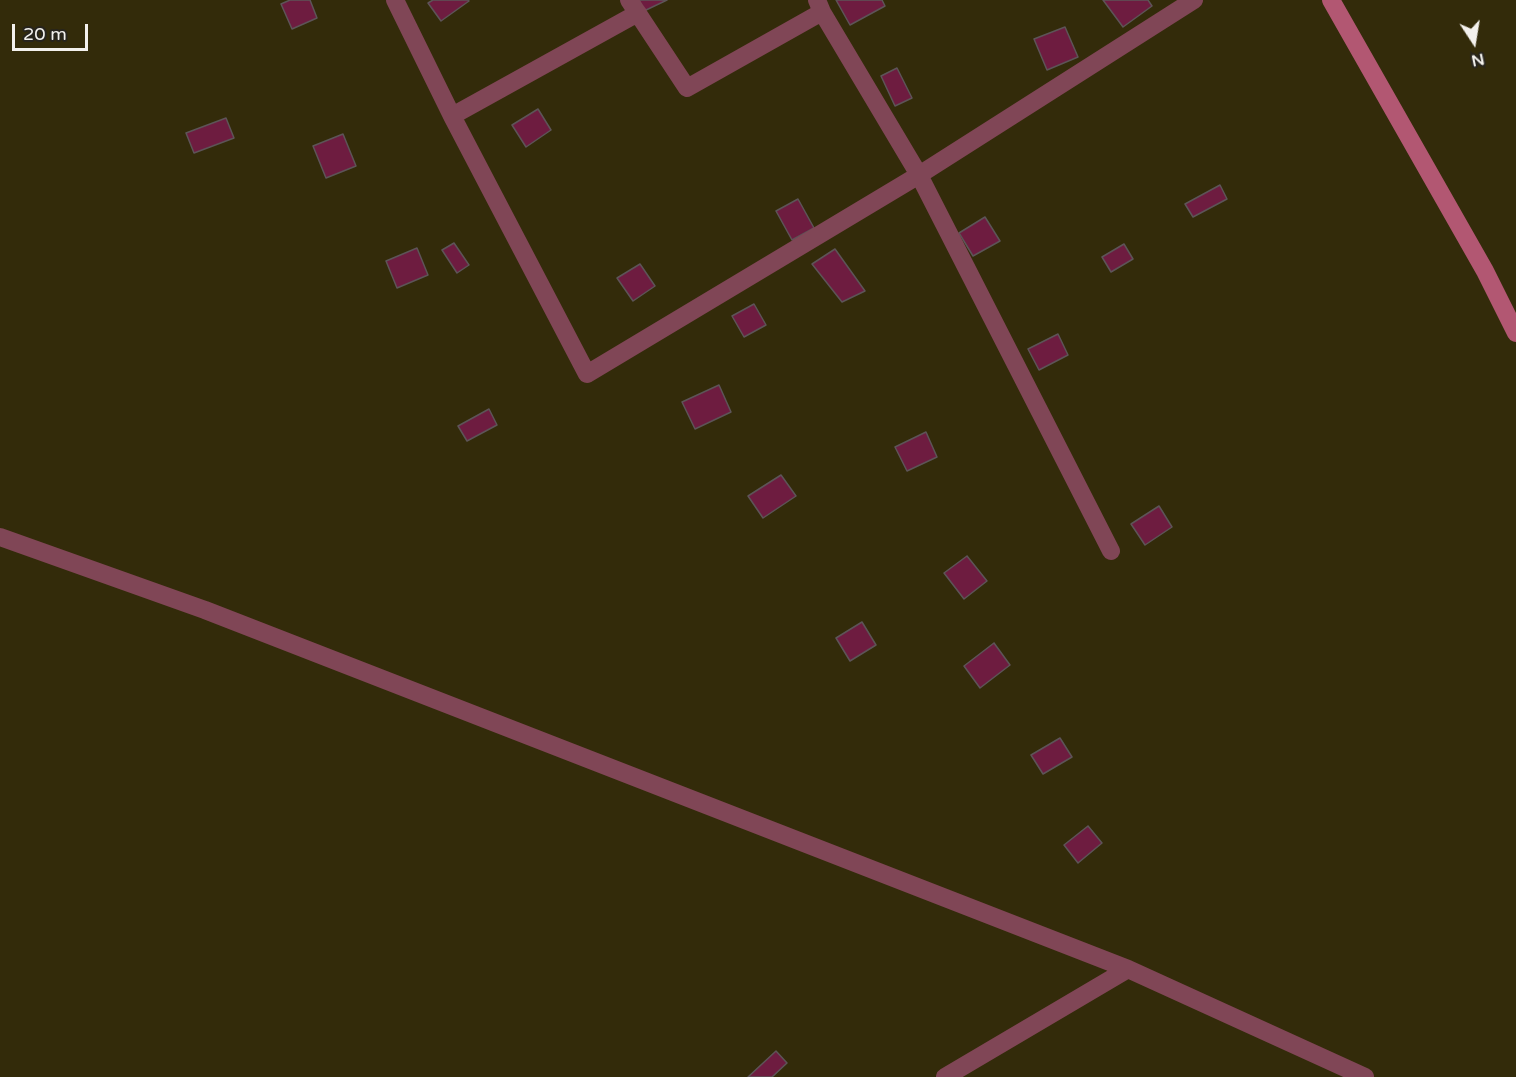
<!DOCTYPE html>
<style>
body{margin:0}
#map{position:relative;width:1516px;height:1077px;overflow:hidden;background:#27241d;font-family:"Varela Round",sans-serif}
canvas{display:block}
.north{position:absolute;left:1444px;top:12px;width:60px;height:60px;-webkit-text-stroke:4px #27241d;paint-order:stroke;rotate:168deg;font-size:16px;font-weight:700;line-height:24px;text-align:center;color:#f3f1ed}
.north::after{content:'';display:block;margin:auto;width:21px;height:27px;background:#f3f1ed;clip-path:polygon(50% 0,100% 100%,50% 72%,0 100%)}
.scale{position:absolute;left:12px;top:24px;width:76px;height:27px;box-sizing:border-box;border:3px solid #f3f1ed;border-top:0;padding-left:8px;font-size:18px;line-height:21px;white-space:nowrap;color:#f3f1ed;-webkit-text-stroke:4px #27241d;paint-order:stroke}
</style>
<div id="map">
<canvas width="1516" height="1077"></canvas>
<div class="north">N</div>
<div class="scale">20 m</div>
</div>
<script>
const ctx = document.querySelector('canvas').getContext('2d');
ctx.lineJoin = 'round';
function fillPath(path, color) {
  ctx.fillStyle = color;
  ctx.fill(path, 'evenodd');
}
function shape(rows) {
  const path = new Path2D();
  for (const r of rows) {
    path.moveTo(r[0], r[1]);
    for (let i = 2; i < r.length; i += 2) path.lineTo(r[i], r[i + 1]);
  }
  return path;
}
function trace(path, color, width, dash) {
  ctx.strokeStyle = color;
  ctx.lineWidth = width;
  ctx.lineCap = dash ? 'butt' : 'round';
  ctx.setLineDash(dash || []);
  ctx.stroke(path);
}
fillPath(shape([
 [0,0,1516,0,1516,1077,0,1077]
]), '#332b0a');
const building = shape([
 [290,0,310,0,317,18,292,29,281,4,290,0],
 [433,0,468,0,469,1,441,21,428,3,433,0],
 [639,0,667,0,644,11,639,0],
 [836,0,882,0,885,6,850,25,836,0],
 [1103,0,1148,0,1152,6,1123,27,1103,0],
 [1065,27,1078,57,1047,70,1034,39,1065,27],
 [897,68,912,98,895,106,881,76,897,68],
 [538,109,551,130,526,147,512,125,538,109],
 [226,118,234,138,194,153,186,133,226,118],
 [343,134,356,166,326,178,313,146,343,134],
 [1220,185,1227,199,1193,217,1185,204,1220,185],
 [798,199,814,228,792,240,776,211,798,199],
 [985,217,1000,241,973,256,959,233,985,217],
 [454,243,469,265,457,273,442,250,454,243],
 [1124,244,1133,259,1111,272,1102,257,1124,244],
 [417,248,428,275,397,288,386,261,417,248],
 [835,249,865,291,842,302,812,264,835,249],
 [640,264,655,286,633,301,617,278,640,264],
 [754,304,766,325,744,337,732,316,754,304],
 [1058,334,1068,355,1039,370,1028,349,1058,334],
 [719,385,731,412,695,429,682,402,719,385],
 [489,409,497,425,467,441,458,426,489,409],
 [926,432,937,457,907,471,895,447,926,432],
 [781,475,796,496,763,518,748,496,781,475],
 [1159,506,1172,527,1145,545,1131,524,1159,506],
 [967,556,987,581,964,599,944,573,967,556],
 [862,622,876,645,850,661,836,638,862,622],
 [994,643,1010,665,980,688,964,666,994,643],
 [1060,738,1072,757,1043,774,1031,755,1060,738],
 [1088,826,1102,843,1078,863,1064,845,1088,826],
 [776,1051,787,1063,772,1077,748,1077,776,1051]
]);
fillPath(building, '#6e1c40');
trace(building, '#5d5457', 1.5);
trace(shape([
 [395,0,452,116,638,13],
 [629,0,687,88,822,12,817,0],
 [822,12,919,175,1194,0],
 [452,116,587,374,919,175,1111,551],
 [0,537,205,610,1128,969,1365,1077],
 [945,1077,1128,969]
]), '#804656', 18);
trace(shape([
 [1331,0,1485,271,1516,333]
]), '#b25772', 18);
</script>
